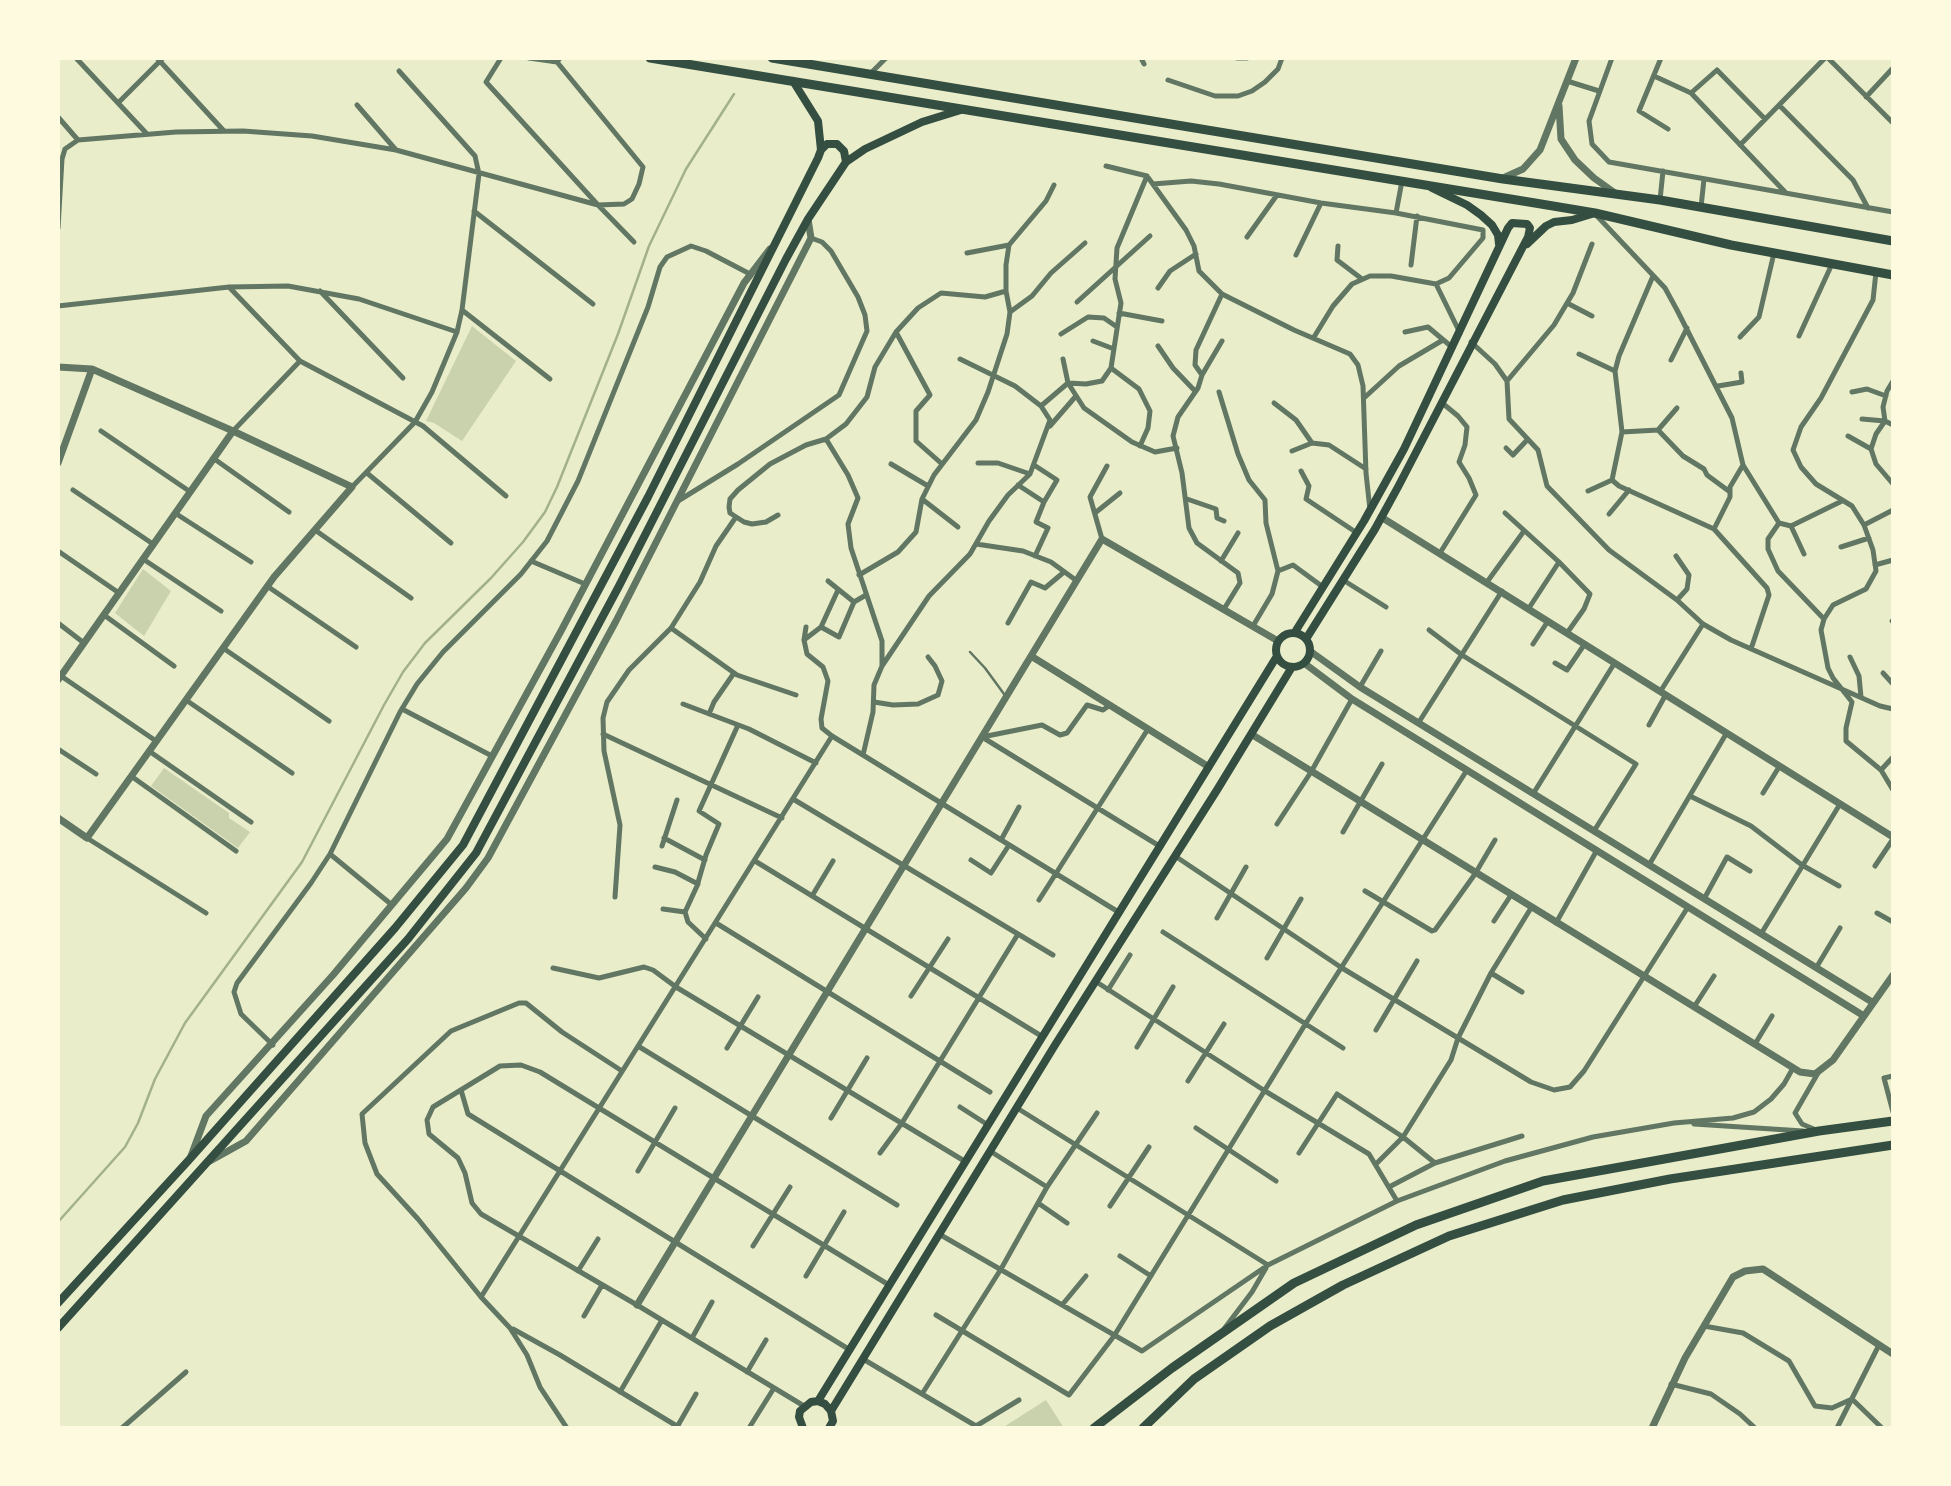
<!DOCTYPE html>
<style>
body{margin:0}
#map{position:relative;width:1951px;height:1486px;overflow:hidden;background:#e9edc9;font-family:Rubik,sans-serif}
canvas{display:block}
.frame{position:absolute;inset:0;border:60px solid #fefae0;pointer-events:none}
</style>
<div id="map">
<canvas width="1951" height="1486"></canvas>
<div class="frame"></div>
</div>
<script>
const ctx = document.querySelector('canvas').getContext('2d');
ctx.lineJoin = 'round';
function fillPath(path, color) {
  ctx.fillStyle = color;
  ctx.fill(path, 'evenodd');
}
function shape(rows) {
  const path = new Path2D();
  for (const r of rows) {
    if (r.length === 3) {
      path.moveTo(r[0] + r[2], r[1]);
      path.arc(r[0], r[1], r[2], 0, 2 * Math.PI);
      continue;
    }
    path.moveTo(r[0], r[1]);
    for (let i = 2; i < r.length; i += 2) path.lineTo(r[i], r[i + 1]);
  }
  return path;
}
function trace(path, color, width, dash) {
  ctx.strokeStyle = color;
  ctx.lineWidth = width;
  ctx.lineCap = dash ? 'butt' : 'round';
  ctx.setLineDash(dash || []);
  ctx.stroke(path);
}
fillPath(shape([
 [472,326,516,361,462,441,434,423,426,421],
 [143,569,171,591,144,636,115,613],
 [164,768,229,813,229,818,250,832,238,848,151,786],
 [1046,1400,1064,1428,1002,1428]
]), '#cad2ad');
trace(shape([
 [58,1222,125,1147,138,1123,155,1079,185,1023,302,862,384,705,403,672,425,643,491,578,523,542,545,512,557,487,618,334,649,246,686,169,734,94]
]), '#a3b18a', 2.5);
trace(shape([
 [970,652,985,668,1004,694]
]), '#617663', 2.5);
trace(shape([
 [76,58,147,134],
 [157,58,224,131],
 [501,58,486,82,598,205,624,204,632,199,639,184,643,167,557,62],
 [529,58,557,62,560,58],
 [1141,58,1144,64],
 [1237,58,1247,58],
 [1612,58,1589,121,1592,144,1609,162,1893,212],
 [1661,58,1639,111,1668,129],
 [1828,58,1893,123],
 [870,74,886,58],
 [1654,76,1691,93,1786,193],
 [1168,80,1215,96,1238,96,1252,91,1265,82,1278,69,1282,58],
 [1567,81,1599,91],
 [1691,93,1717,70,1765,119],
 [1866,97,1893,68],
 [118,103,163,58],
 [357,105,396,150],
 [1779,105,1853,180,1868,208],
 [58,117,78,140],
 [1740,145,1825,58],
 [1106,166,1147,176,1186,230,1194,246,1199,271,1222,294,1294,330,1350,354,1358,365,1363,386,1366,473,1370,510],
 [1153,184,1191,181,1219,184,1321,203,1396,213,1483,230,1483,238,1449,278,1436,284],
 [1660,200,1663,171],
 [1701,207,1704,179],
 [474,211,593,304],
 [1396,213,1402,181],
 [1597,216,1665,288,1677,310,1732,418,1743,465,1779,523,1768,539,1768,549,1778,571,1824,619],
 [58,228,62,159,65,149,78,140,176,132,243,131,312,136,396,150,598,205,634,242],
 [1247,237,1277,195],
 [1338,246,1337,260,1362,279],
 [967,253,1009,245],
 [1296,255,1321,203],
 [1411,265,1417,216],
 [1876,272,1873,300,1821,398,1801,427,1793,450,1801,467,1816,484,1852,506,1864,525,1873,550,1876,571,1866,589,1833,605,1824,619,1821,630,1828,668,1833,678,1852,702,1846,728,1846,741,1881,770,1893,790],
 [1653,276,1619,356,1615,371,1622,432,1612,480,1619,486,1714,529,1767,588,1769,595,1751,649],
 [229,287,300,361,423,426,506,496],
 [1158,288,1170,271,1196,254],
 [320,291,403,378],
 [1222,294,1196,350,1195,365,1202,375,1198,388,1178,417,1173,436,1182,473,1189,528,1197,543,1238,573,1240,583,1224,609],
 [1077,302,1150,236],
 [1567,303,1592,316],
 [58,306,229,287,288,286,359,299,457,332],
 [462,310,550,379],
 [1010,312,1032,296,1051,273,1085,243],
 [1119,313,1162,321],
 [896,332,930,395,916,411,916,441,942,464],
 [1405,332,1428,327,1453,348],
 [1061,334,1088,317,1104,318,1117,327],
 [1799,336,1832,264],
 [1314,337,1333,306,1352,284,1370,276,1391,276,1436,284,1460,333],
 [1740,337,1759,317,1774,253],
 [1093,341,1114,349],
 [1471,342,1495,364,1507,381,1509,419,1538,450,1547,486,1609,550,1677,600,1703,624,1731,640,1880,706,1893,709],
 [1158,346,1173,368,1195,391],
 [1579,354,1615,371],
 [1063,359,1068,383,1084,408,1132,442,1155,452,1177,448],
 [1671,360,1687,328],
 [1111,368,1139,389,1150,411,1148,428,1140,446],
 [1202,375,1222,341],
 [1507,381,1554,325,1573,293,1592,244],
 [1893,381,1887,391,1883,407,1885,421,1876,434,1871,449,1876,464,1893,484],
 [1718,386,1742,382,1741,373],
 [1219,392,1238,454,1249,480,1265,500,1266,523,1278,571,1272,594,1253,626],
 [1852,392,1867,389,1886,396],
 [1364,398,1399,366,1443,340],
 [1274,403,1296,420,1312,443],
 [1041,406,1068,383,1086,384,1102,381,1111,368,1121,303,1115,279,1117,248,1147,176],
 [1862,419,1885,421,1893,425],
 [1050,426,1076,396],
 [1658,430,1683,456,1704,469,1707,475,1730,492],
 [101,431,189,491],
 [233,431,300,361],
 [1622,432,1658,430,1677,408],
 [1848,436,1871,449],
 [826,439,848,475,858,498,848,524,851,548,882,641,882,666,874,685,873,712,863,755],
 [1506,448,1513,455,1528,439],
 [1292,451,1312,443,1329,445,1366,469],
 [213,458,289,512],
 [978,463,998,463,1030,474],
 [891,464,928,486],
 [1034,465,1057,480,1044,502],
 [1301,471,1309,486,1306,499,1357,533],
 [367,473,451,543],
 [1018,485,1044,502,1036,522,1048,528,1035,556],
 [352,487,415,422,432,392,457,332,462,310,479,174,475,156,399,71],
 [73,490,153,544],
 [1588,491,1612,480],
 [922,499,958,527],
 [1187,499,1216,509,1217,518,1224,521],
 [678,501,738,464,839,395,867,331,865,315,858,297,831,251,822,242,811,238],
 [175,513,251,562],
 [1095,513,1120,493],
 [1505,513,1559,562,1529,608],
 [1609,514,1629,490],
 [778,515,766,522,752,524,744,522,730,513,729,507,730,499,738,490,770,464,806,445,826,439,846,424,867,397,875,367,896,332,918,308,941,293,985,297,1006,291],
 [1779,523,1791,526,1842,501],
 [1864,525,1893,510],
 [1791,526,1804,554],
 [1714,529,1730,497,1730,487,1743,465],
 [315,530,411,598],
 [1102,539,1090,497,1107,466],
 [976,544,1023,551,1051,562,1077,581],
 [1841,547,1869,538],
 [58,551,119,593],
 [1440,553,1476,495,1469,478,1459,462,1465,445,1467,427,1458,416,1441,402],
 [1676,556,1689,575,1687,589,1677,600],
 [143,559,221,611],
 [531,561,585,584],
 [1221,561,1238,533],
 [1559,562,1590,594,1584,609,1567,633],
 [1875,565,1893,560],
 [1278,571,1293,565,1323,587],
 [859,575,898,552,916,532,922,499,934,475,976,420,988,392,1007,334,1010,312,1006,291,1006,265,1009,245,1046,201,1054,185],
 [1343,580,1386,607],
 [828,581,854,602,866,595],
 [1487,582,1524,531],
 [267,586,356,647],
 [104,615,174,666],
 [1892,621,1893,622],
 [58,623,84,643],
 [1008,623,1031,582,1045,588,1064,572],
 [806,627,804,640,807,654,823,667,828,681,821,719,822,728,832,736,1120,913],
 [821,627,839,637,854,602],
 [671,628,737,675,796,695],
 [1429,630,1462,655,1636,764,1594,831],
 [804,640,821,627,838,590],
 [1533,644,1548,621],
 [223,648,329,721],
 [1850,657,1859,676,1861,697],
 [1555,663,1567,670,1584,645],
 [882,666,929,596,970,554,989,521,1008,495,1030,474,1050,420,1041,406,1015,386,960,359],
 [1883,673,1893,684],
 [61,676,156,741],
 [1360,687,1381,651],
 [1660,692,1703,624],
 [186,700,292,773],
 [874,702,893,705,918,704,938,695,942,681,935,666,928,657],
 [683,704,749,729,816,763],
 [402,709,492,756],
 [709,714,714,702,734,673],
 [1419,722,1502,591],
 [1649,725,1665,696],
 [603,734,782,818],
 [982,737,1161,847],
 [982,737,1042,725,1060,735,1067,733,1087,705,1103,710,1110,705],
 [58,749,96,774],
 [149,751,251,822],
 [1881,770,1893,757],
 [131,776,236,851],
 [1763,793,1779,767],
 [1533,794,1614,664],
 [1690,796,1751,826,1802,865,1839,886],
 [793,799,1053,955],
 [1277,824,1311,772,1352,699],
 [1343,832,1382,764],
 [87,838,206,913],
 [664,838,705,860],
 [1001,840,1019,807],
 [662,846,677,800],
 [330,854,392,905],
 [1175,856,1342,968,1531,1082,1554,1090,1570,1087,1584,1071,1688,907],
 [971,860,991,873,1009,845],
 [755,861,1043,1037],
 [1649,865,1726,734],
 [1875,866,1893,839],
 [655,867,675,872,698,884],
 [1365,891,1432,931,1435,930,1475,874,1495,840],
 [812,896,833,861],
 [615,897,620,825,604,751,603,718,607,702,629,670,671,628,700,582,716,546,736,517],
 [1704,899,1727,857,1750,871],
 [1039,900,1148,729],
 [663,909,685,912],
 [1877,913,1893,922],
 [1217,918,1246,867],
 [1494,921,1511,895],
 [716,923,990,1092],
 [1556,923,1597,850],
 [1163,932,1343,1048],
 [1761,934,1840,804],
 [706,939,688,922,685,912,697,886,706,855,719,824,699,811,738,725],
 [1267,958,1301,899],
 [553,968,599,978,644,967,653,970,676,987,966,1162],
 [1816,968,1840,928],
 [1491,973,1522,992],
 [1095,981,1265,1091,1369,1154,1397,1201],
 [1108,990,1130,955],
 [911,996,948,939],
 [1694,1007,1714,976],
 [1376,1030,1417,961],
 [1755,1044,1772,1016],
 [273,1045,241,1014,234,992,237,983,311,883,330,854,400,712,417,684,443,652,521,574,547,541,578,481,648,307,660,267,667,257,691,246,706,251,750,274],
 [638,1046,897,1205],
 [1137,1047,1173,987],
 [727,1048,758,997],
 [1893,1076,1884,1078,1893,1112],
 [1188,1081,1224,1024],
 [461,1090,468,1114,850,1350],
 [960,1107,988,1125],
 [1017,1108,1268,1265],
 [831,1118,867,1058],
 [1694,1124,1803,1131],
 [1196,1128,1276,1181],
 [1816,1130,1802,1124,1795,1113,1818,1073],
 [990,1151,1047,1187],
 [880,1153,902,1123,1018,934],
 [1299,1153,1337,1094,1403,1137,1435,1163,1389,1187],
 [1435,1163,1522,1136],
 [1376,1164,1403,1137,1451,1060,1458,1038,1491,973,1531,908],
 [638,1171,675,1108],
 [1038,1203,1067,1223],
 [1110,1206,1149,1147],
 [939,1234,1142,1351,1268,1265,1397,1201,1505,1161,1593,1137,1674,1123,1733,1118,1754,1112,1771,1099,1784,1084,1793,1068],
 [753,1246,790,1187],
 [1120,1256,1151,1276],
 [578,1271,598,1239],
 [806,1276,844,1212],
 [481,1297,832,736],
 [1062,1305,1086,1276],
 [936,1315,1069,1395,1114,1336,1306,1023,1467,770],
 [584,1316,602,1285],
 [1704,1326,1743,1333,1789,1361,1815,1406,1832,1408,1852,1399,1882,1428],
 [513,1329,560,1355,680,1428],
 [1224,1329,1252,1292,1266,1268],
 [692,1338,712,1302],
 [863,1359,976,1426,1019,1400],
 [747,1372,766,1340],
 [1671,1384,1711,1394,1740,1414,1755,1428],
 [620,1392,662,1320],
 [922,1394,1001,1269,1047,1187,1097,1113],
 [804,1406,637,1305,481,1214,472,1203,465,1173,458,1158,429,1134,427,1120,433,1107,500,1066,521,1065,540,1072,889,1285],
 [677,1427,696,1394],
 [122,1428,186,1372],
 [567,1428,540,1387,527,1355,510,1328,481,1297,418,1219,377,1174,365,1143,362,1114,451,1031,519,1003,526,1003,562,1032,622,1071],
 [749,1428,774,1388],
 [1837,1428,1879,1345]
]), '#617663', 5);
trace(shape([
 [1559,106,1561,139,1575,160,1594,178,1615,193],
 [1503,178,1523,169,1540,150,1576,58],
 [58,367,92,369,233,431,352,487,274,577,87,838,58,818],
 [58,463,92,369],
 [1381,517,1893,837],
 [1310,651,1360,687,1872,1002],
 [1031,656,1209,767],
 [1304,663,1352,699,1864,1016],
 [58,680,233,431],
 [1251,734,1800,1072,1815,1074,1833,1060,1893,975],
 [191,1156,206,1116,333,975,447,839,561,631,744,283,770,249],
 [210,1161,246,1141,466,888,488,858,616,621,811,238,808,219],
 [637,1305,1102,539,1278,641],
 [1652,1428,1685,1358,1733,1277,1745,1271,1763,1269,1893,1354]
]), '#617663', 7);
trace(shape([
 [821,150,827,144,837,144,844,151,846,162],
 [1432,188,1467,205,1481,215,1492,225,1498,235,1499,244],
 [1527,244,1546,226,1554,222,1572,220,1595,213],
 [1295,632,1364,521,1404,449,1508,228,1512,223,1527,224,1530,228,1528,237,1398,487,1375,529,1306,639],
 [1293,650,17],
 [58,1303,188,1161,395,928,463,845,648,497,818,158,821,150,818,121,793,81],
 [58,1328,408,939,476,853,619,586,786,259,808,219,846,162,865,149,922,122,964,109],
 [818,1401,1277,656],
 [831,1411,1055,1045,1217,790,1292,667],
 [803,1428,799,1417,800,1411,811,1402,818,1401,825,1404,831,1411,833,1421,829,1428]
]), '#344e41', 8);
trace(shape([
 [650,58,1541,204,1595,213,1731,245,1893,275],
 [772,58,1503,179,1660,200,1893,241],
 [1094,1428,1172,1368,1294,1283,1416,1225,1543,1181,1819,1131,1893,1121],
 [1143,1428,1194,1379,1270,1326,1343,1285,1449,1236,1563,1200,1670,1179,1893,1145]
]), '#344e41', 9);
</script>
